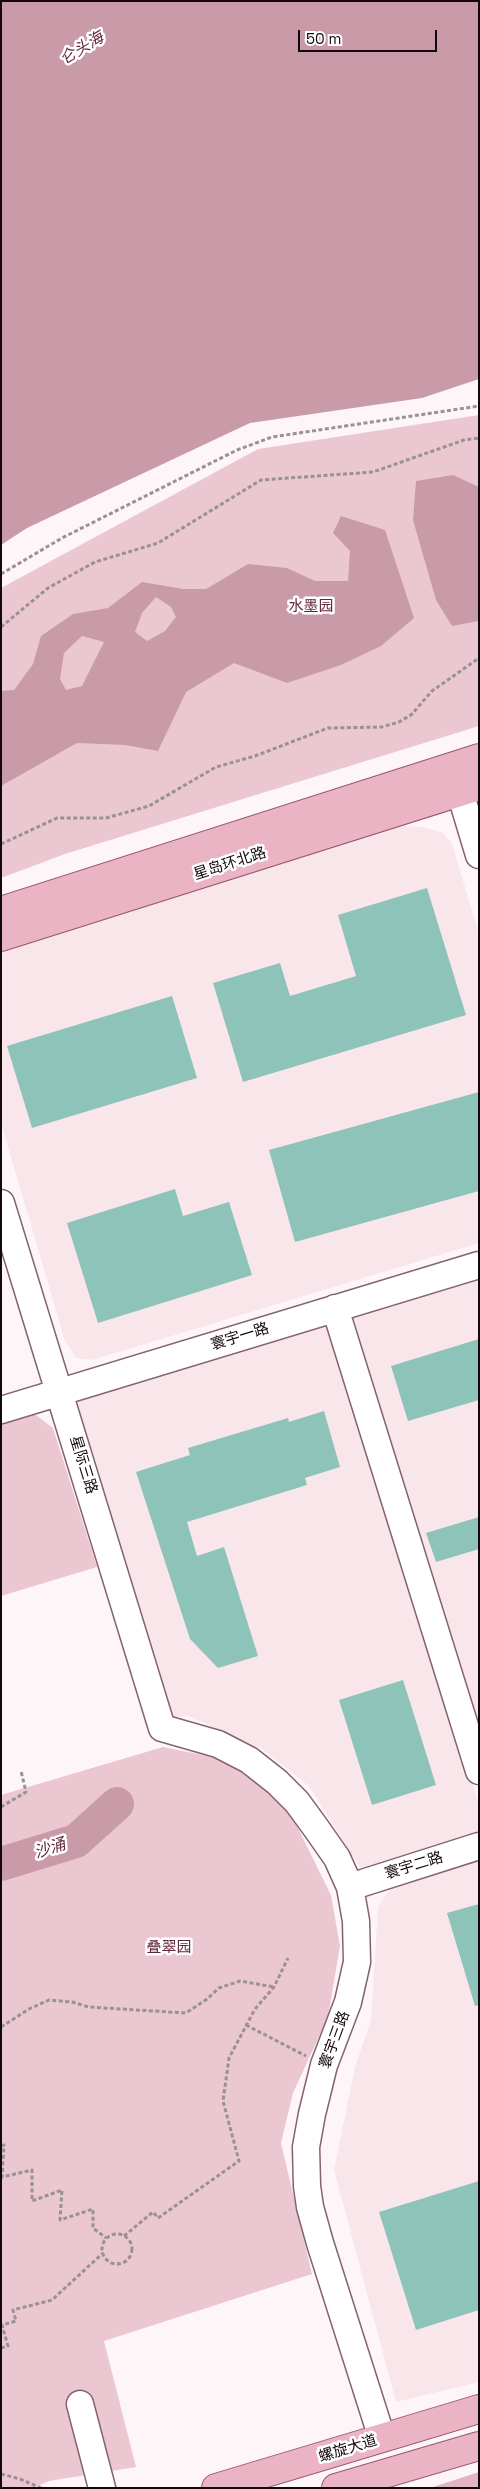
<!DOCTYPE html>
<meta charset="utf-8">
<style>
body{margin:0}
#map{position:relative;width:480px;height:2489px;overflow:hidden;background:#fdf5f7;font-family:"Space Grotesk",sans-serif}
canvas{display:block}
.frame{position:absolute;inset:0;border:2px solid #13080b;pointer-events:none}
.scale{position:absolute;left:298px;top:30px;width:139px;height:22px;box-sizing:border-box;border:2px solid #13080b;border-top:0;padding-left:6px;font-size:15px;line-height:18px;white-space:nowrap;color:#13080b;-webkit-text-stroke:4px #fff;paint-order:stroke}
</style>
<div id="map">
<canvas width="480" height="2489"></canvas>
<div class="frame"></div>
<div class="scale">50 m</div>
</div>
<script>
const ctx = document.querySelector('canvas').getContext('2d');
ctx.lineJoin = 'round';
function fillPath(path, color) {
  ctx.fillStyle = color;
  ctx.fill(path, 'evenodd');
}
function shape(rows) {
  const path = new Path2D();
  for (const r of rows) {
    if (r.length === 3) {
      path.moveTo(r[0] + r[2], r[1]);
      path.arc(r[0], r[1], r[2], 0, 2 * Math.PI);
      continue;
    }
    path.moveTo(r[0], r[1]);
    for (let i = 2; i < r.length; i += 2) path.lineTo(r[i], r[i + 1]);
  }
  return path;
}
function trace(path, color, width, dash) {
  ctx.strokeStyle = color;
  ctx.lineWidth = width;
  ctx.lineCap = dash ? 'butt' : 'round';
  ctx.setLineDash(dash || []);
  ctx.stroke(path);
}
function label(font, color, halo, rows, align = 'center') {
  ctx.font = font + ' "Space Grotesk","Noto Sans SC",sans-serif';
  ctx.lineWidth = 5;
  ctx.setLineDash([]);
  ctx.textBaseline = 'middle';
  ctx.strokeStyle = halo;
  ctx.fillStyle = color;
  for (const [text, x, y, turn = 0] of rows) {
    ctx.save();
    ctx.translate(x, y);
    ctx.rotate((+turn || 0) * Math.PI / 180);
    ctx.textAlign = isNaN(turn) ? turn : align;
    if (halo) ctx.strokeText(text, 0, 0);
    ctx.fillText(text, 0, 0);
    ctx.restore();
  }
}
fillPath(shape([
 [403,826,423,827,443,833,452,844,479,934,479,1243,92,1360,76,1358,65,1341,1,1123,1,952],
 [479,1275,479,1740,347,1317],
 [327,1324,479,1804,479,1835,363,1872,309,1786,262,1749,188,1716,168,1718,73,1403],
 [479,1859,479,2382,396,2402,334,2170,355,2067,371,2020,378,1907,392,1886]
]), '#f9e6eb');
fillPath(shape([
 [479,415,479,726,65,854,1,878,1,588,258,449],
 [28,1409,53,1428,97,1567,1,1596,1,1417],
 [163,1747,233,1761,289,1810,331,1895,340,1946,328,2017,293,2093,281,2143,312,2274,104,2341,136,2467,49,2481,33,2488,1,2488,1,1795]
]), '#ebc8d1');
fillPath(shape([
 [479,2472,479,2488,430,2488]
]), '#e3b4c1');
fillPath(shape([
 [1,1,479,1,479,379,422,398,250,423,27,528,1,545],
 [453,475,479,487,479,621,452,626,436,600,413,520,416,481],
 [341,516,385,530,414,618,381,646,341,665,287,683,234,663,186,692,158,751,125,745,77,743,1,786,1,691,14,690,33,664,41,636,73,614,108,608,142,582,183,589,206,589,248,564,287,568,315,581,348,581,350,551,333,533],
 [156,597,171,607,176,617,165,631,147,641,135,632,142,613],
 [82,636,104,642,82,686,66,690,60,679,64,653]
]), '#c99ba8');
trace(shape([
 [1,1864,76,1841,117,1804]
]), '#c99ba8', 34);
fillPath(shape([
 [427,888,466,1015,243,1082,213,983,280,963,290,996,356,976,338,915],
 [172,996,197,1078,32,1128,7,1046],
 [479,1092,479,1191,295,1242,269,1150],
 [175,1189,183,1216,229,1202,252,1275,98,1323,67,1223],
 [479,1339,479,1400,408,1421,391,1366],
 [324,1411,340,1467,305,1478,307,1485,187,1522,197,1556,224,1547,258,1656,218,1668,190,1639,136,1472,190,1455,188,1448,288,1418,289,1422],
 [479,1517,479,1549,436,1562,426,1533],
 [403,1680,436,1785,372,1805,339,1700],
 [479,1904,479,2005,475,2006,447,1913],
 [479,2181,479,2310,416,2330,379,2212]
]), '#8ec3ba');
const minor = shape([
 [454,772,479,855],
 [1,1203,162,1728,218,1744,249,1760,277,1782,297,1802,316,1828,337,1858,350,1887,356,1921,357,1962,348,2002,324,2065,312,2114,306,2147,307,2186,310,2207,320,2243,382,2438],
 [335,1308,479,1771],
 [1,1410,479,1265],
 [350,1887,479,1846],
 [80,2404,102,2488]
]);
const major = shape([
 [1,911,479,758],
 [1,937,479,786],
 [216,2488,479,2409],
 [336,2488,479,2446]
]);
trace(minor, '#85636d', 29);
trace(major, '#96576b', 30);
trace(shape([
 [1,574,62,538,237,450,272,437,479,406],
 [1,627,48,588,95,562,158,543,261,480,373,472,464,440,479,438],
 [1,844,57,818,106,818,149,806,216,767,255,756,328,728,382,727,399,722,411,715,432,691,479,658],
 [1,1807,26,1792,21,1771],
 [246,2025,306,2056],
 [1,2027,29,2009,49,2000,72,2002,89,2007,186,2013,207,1999,219,1988,240,1981,274,1987],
 [1,2146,4,2145,2,2177,32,2170,32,2201,62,2190,60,2220,93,2209,93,2228,106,2238],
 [117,2249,15],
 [124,2236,153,2212,158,2218,239,2161,223,2101,229,2058,255,2009,274,1987,288,1958],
 [1,2348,8,2346,2,2325,16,2321,13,2310,52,2300,103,2253],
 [1,2474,20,2479,41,2488]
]), '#9a9193', 3, [4, 2.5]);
trace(minor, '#fff', 26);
trace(major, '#ebb4c5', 28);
label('15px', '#60263b', '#fff', [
 ["水墨园",311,607],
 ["叠翠园",169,1948]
]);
label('15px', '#13080b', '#fff', [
 ["星岛环北路",230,864,-18],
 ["寰宇一路",240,1337,-17],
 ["星际三路",83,1465,73],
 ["寰宇二路",414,1866,-17],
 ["寰宇三路",335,2040,-70],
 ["螺旋大道",348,2449,-17]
]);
label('italic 16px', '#62283c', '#fff', [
 ["仑头海",82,49,-31],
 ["沙涌",50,1849,-18]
]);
</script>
